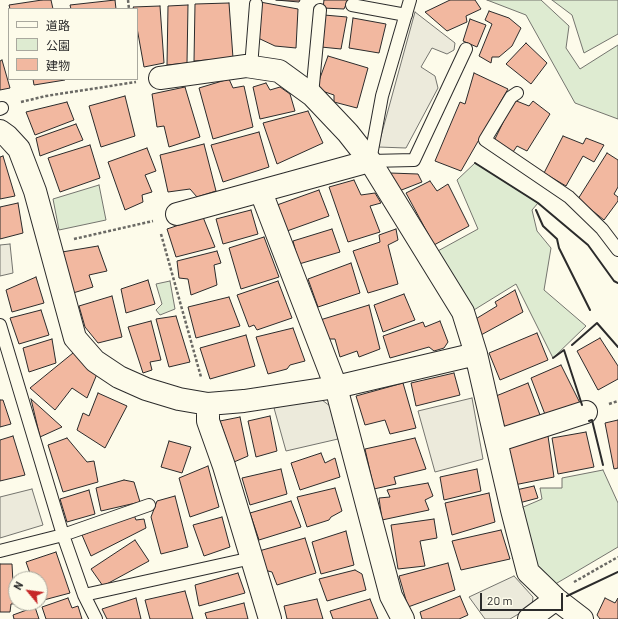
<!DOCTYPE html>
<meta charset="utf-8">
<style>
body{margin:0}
#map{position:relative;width:618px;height:619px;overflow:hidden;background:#fdfbea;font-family:Barlow,"Noto Sans JP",sans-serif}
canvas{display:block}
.legend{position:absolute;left:8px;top:8px;width:130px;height:72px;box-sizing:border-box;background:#fdfbea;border:1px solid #a9a89e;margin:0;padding:5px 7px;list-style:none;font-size:12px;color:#2b2b2b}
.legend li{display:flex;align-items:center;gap:8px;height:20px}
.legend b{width:20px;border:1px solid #a9a89e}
.north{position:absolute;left:8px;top:571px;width:40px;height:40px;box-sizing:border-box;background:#fdfbea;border:1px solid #a9a89e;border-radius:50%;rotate:299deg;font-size:11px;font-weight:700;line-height:16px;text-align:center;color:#2b2b2b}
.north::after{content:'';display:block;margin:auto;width:14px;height:18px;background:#c62828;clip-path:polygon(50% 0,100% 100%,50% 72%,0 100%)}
.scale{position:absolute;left:480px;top:593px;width:83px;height:18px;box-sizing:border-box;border:2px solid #2b2b2b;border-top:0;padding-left:5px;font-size:12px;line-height:14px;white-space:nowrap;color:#2b2b2b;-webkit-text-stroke:3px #fdfbea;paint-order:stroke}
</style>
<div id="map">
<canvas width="618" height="619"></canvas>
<ul class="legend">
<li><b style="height:5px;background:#fdfbea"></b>道路</li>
<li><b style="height:11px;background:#deebd1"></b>公園</li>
<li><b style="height:11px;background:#f2b8a0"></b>建物</li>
</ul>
<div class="north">N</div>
<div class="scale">20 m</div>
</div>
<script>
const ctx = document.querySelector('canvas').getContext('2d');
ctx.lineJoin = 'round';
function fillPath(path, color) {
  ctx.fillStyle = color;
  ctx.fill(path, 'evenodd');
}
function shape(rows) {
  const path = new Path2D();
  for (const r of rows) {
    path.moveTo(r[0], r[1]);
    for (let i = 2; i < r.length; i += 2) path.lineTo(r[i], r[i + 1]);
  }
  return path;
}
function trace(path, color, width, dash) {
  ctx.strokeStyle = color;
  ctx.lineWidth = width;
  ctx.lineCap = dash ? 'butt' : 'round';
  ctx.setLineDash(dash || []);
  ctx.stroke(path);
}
const green = shape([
 [487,0,541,0,569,26,566,48,580,69,618,45,618,119,575,103,526,15,487,0],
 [552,0,618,0,618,34,584,53,572,15,552,0],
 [475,163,538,203,532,210,537,231,551,248,544,290,586,326,553,358,516,284,469,313,436,252,478,229,457,180,475,163],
 [99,185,106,220,59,230,53,199,99,185],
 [170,281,175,309,160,315,156,310,162,304,156,284,170,281],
 [603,470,618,503,618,547,552,586,531,567,521,508,542,499,540,488,562,488,562,478,603,470]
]);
fillPath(green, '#deebd1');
trace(green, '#74746e', 1);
const parking = shape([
 [415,12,455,43,454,50,447,54,432,48,421,67,435,76,438,88,406,148,378,147,415,12],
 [10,244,13,273,0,276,0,245,10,244],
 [318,397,330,406,338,439,286,451,274,408,318,397],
 [472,398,483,459,435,472,418,411,472,398],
 [32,489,43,525,0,538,0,497,32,489],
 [514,576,533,597,532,606,510,619,485,619,469,597,514,576]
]);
fillPath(parking, '#eceadb');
trace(parking, '#74746e', 1);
const building = shape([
 [42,0,51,0,53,9,10,9,9,5,42,0],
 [115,0,116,9,71,9,70,5,115,0],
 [276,0,300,0,299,2,276,0],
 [324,0,348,0,344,9,323,8,324,0],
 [450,0,475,0,481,9,466,16,467,22,447,31,425,12,450,0],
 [260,2,298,9,296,48,275,46,258,38,260,2],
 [229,3,233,58,194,61,195,4,229,3],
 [188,5,187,63,167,65,168,6,188,5],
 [160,6,164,63,144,67,137,28,137,9,134,9,133,7,160,6],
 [489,11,509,18,521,28,512,46,499,57,492,57,491,63,479,56,492,24,485,20,489,11],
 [324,15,347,17,341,49,321,47,324,15],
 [353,18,386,24,379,53,349,48,353,18],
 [470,19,486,25,477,47,463,41,470,19],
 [526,43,547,63,531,84,506,64,526,43],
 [328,56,368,68,357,108,334,102,334,95,316,89,328,56],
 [2,60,10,88,0,90,0,61,2,60],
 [474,73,508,89,461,171,435,161,460,102,465,104,474,73],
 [33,79,64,79,65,80,34,85,33,79],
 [229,79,233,88,244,86,253,127,213,139,199,88,229,79],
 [266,83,270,90,280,87,290,94,295,111,260,119,253,87,266,83],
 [185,87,200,137,169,147,164,126,157,127,152,94,185,87],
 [125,96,135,136,101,147,89,106,125,96],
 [514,100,529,106,533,101,550,114,527,151,517,146,513,152,494,141,514,100],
 [67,102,74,120,35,135,26,112,67,102],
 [308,111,323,143,277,164,263,123,308,111],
 [76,124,83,140,40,156,36,138,76,124],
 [259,132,269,167,223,182,211,145,259,132],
 [563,136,583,144,586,138,604,145,594,162,583,156,566,186,544,173,563,136],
 [204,144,216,191,197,197,190,189,168,192,160,155,204,144],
 [90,145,100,178,60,192,48,158,90,145],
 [147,148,156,171,145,175,152,192,142,195,143,202,125,210,108,162,147,148],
 [607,153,618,160,618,187,614,194,618,197,618,201,604,220,578,199,607,153],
 [3,156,15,196,0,199,0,157,3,156],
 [390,173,418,174,422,182,399,191,390,173],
 [354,180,361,195,375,193,381,203,370,206,380,232,348,242,329,187,354,180],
 [430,181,437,191,448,184,469,226,434,245,406,193,430,181],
 [319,190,329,216,287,231,277,205,319,190],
 [18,203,23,233,0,239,0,207,18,203],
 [251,210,258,234,223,244,216,219,251,210],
 [203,217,215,247,176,257,167,229,203,217],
 [332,229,340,252,299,264,293,241,332,229],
 [396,229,398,240,388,245,398,284,368,293,353,251,380,242,379,235,396,229],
 [264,237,279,277,241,289,229,248,264,237],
 [98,246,107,271,89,275,93,287,73,293,62,252,98,246],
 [217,251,221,263,214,265,217,285,191,295,188,279,179,278,177,261,217,251],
 [351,263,360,293,318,307,308,279,351,263],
 [36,277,44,303,12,312,6,290,36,277],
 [148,280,155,304,126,313,121,289,148,280],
 [278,281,292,318,257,330,254,325,249,327,237,295,278,281],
 [515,290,523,312,481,335,474,320,497,306,495,302,515,290],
 [404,294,415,320,383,332,374,305,404,294],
 [112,296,122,337,98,343,85,327,79,306,112,296],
 [229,297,240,326,196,338,188,307,229,297],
 [369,305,380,349,359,357,357,351,340,357,335,339,324,339,320,320,369,305],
 [41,310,49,335,19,344,10,318,41,310],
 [176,316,190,362,169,367,156,319,176,316],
 [151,321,161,360,150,362,152,370,143,373,128,327,151,321],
 [440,321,448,342,444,348,434,351,429,347,390,358,383,336,423,322,425,327,440,321],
 [293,328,305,361,290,365,287,369,268,374,256,337,293,328],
 [537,333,548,360,500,380,489,353,537,333],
 [246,335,255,366,210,379,200,348,246,335],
 [600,338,618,366,618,379,598,390,577,351,600,338],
 [52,339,56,363,29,372,23,348,52,339],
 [73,353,97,374,87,398,72,388,55,410,30,388,73,353],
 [561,365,580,403,546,417,531,378,561,365],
 [454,373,460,395,416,406,411,383,454,373],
 [403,383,416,428,390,434,385,420,365,425,356,396,403,383],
 [528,383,540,415,505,429,496,396,528,383],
 [98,393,127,406,105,448,77,430,83,413,89,416,98,393],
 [31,399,62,427,40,437,31,399],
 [0,400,3,400,11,424,0,427,0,400],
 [270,416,277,451,256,457,248,421,270,416],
 [240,417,248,456,234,462,220,421,240,417],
 [618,420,618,468,614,469,605,423,618,420],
 [586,432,594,467,558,474,552,438,586,432],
 [13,436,25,475,0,481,0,440,13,436],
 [548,436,554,477,514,485,507,448,548,436],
 [67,438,87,462,94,461,98,482,63,492,48,445,67,438],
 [415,438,426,469,394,477,396,484,374,489,365,449,415,438],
 [169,441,191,447,182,473,161,467,169,441],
 [321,453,325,463,335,458,340,477,300,490,291,463,321,453],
 [208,466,219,507,190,517,179,478,208,466],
 [281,469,287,494,250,505,242,478,281,469],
 [477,469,481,491,444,500,440,477,477,469],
 [124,480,134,482,140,502,101,511,96,488,124,480],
 [428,483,433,496,425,500,429,510,382,520,379,498,390,497,387,490,428,483],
 [534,486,538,498,519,503,516,490,534,486],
 [335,488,342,511,331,517,329,520,307,527,297,497,335,488],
 [89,490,95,514,67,522,60,499,89,490],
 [489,493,495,522,452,535,445,503,489,493],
 [175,496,188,547,161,554,151,517,157,501,175,496],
 [291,501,301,527,259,540,250,513,291,501],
 [134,515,136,520,144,519,146,528,91,556,82,535,134,515],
 [222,517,230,547,204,556,193,525,222,517],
 [434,519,437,538,420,541,425,566,398,569,391,525,434,519],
 [501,530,510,559,461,570,452,541,501,530],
 [346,531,354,565,321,574,312,542,346,531],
 [305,538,316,573,277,585,272,572,264,570,259,551,305,538],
 [135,540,149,561,103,586,91,569,135,540],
 [56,552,70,593,40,601,40,579,32,579,26,562,56,552],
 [448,563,455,590,408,607,399,576,448,563],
 [0,564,12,564,13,583,16,584,16,603,23,603,11,604,10,612,0,612,0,564],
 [355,570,362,574,366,590,327,601,319,579,355,570],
 [238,573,245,593,199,606,195,585,238,573],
 [185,591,193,619,150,619,145,600,185,591],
 [460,596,468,615,459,619,422,619,420,612,460,596],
 [68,598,72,608,78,606,82,619,46,619,42,607,68,598],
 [136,598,141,619,107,619,102,609,136,598],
 [605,598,615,603,618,598,618,619,600,619,597,615,605,598],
 [317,599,323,619,287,619,284,606,317,599],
 [370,599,378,619,333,619,330,611,370,599],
 [244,603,248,619,207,619,205,613,244,603],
 [35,607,39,619,14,619,13,615,35,607]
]);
fillPath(building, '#f2b8a0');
trace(building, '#2b2b2b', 1);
const lane = shape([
 [410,0,382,96,370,161,414,160,466,49],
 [352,5,406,15],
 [251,67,256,4],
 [517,93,511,97,485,140,569,197,602,229,618,250],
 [312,95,320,10],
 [0,109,2,108],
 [0,325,63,535,84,595,96,619],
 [0,551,63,535,149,505],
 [84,595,252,558]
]);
const street = shape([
 [160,78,246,66,279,71,312,95,348,133,370,161,463,312,476,354,512,510,528,572,556,599,582,619],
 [0,131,7,136,19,149,35,191,75,338,95,361,119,377,146,389,179,399,208,404,244,401,336,387,476,354],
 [261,192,336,387,391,596,403,619],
 [177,214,370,161],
 [208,404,208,421,224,466,270,619],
 [496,441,586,412],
 [529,619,556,599]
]);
trace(lane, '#2b2b2b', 14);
trace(street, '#2b2b2b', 24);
trace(shape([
 [128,0,129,9],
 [21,102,46,96,136,82],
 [161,234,201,377],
 [74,239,153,221],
 [609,404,618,401],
 [574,582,618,557]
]), '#6a6964', 2.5, [3, 2]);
trace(lane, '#fdfbea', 12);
trace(street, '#fdfbea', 22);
trace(shape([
 [475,163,538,203,588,245,614,281,618,283],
 [536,210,543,226,557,239,559,248,590,310],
 [572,345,597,323,618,347],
 [553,358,564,350,582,405],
 [589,421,592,420,603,465],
 [567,596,618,572]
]), '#2b2b2b', 2);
</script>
